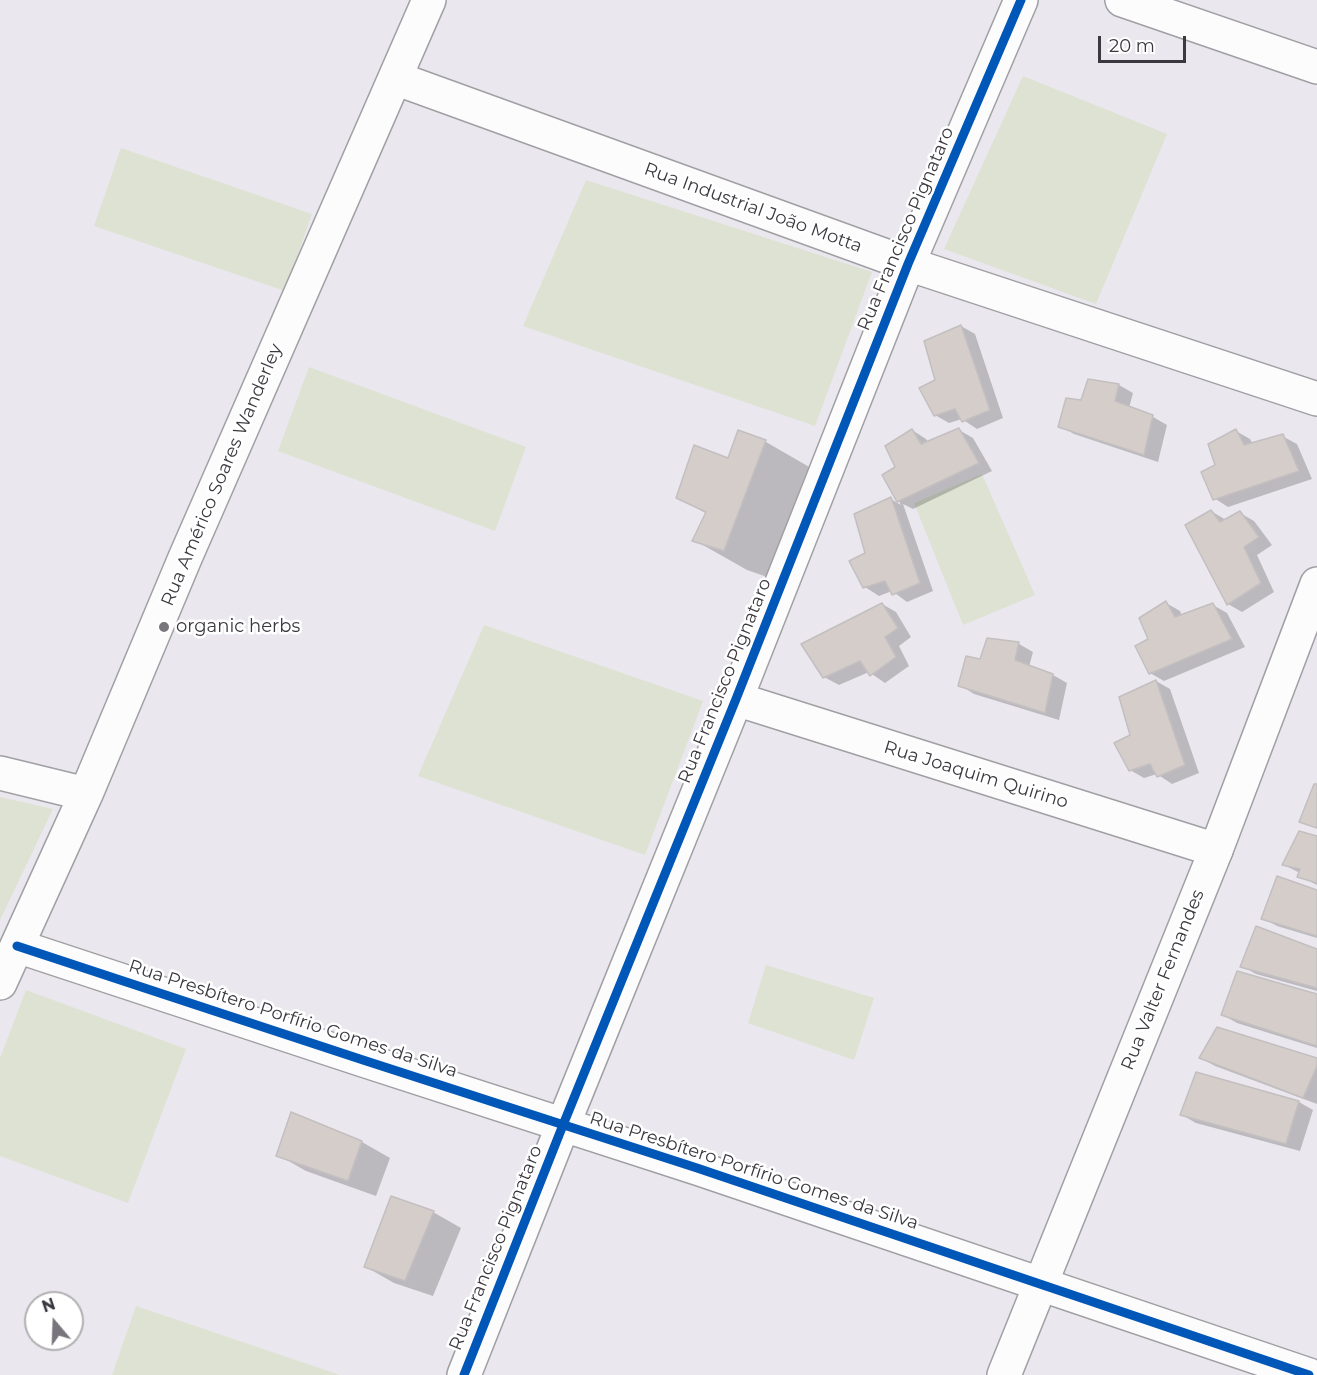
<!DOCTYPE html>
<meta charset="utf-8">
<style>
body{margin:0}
#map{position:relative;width:1317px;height:1375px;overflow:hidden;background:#eae8ee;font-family:Montserrat,sans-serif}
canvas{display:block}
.north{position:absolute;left:24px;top:1291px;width:60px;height:60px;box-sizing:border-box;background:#fff;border:2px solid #b1b0b2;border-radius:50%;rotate:341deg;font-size:16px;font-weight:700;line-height:24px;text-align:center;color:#3b393f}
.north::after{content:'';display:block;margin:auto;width:21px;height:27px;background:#78767c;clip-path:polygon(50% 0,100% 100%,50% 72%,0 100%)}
.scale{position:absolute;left:1098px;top:36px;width:88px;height:27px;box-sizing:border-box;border:3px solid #3b393f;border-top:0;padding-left:8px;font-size:18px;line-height:21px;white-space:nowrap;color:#3b393f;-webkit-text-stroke:4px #fff;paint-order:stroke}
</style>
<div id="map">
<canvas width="1317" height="1375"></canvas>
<div class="north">N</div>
<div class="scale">20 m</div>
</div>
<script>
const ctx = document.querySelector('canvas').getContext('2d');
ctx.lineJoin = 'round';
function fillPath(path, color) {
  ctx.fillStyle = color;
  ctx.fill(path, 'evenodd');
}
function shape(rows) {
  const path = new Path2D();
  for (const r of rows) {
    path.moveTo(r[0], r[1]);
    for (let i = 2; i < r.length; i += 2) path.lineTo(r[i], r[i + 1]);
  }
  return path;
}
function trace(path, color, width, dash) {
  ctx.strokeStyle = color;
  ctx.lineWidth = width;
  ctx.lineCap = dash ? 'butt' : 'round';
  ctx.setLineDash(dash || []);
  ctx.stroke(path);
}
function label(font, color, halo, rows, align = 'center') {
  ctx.font = font + ' Montserrat,sans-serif';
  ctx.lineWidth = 5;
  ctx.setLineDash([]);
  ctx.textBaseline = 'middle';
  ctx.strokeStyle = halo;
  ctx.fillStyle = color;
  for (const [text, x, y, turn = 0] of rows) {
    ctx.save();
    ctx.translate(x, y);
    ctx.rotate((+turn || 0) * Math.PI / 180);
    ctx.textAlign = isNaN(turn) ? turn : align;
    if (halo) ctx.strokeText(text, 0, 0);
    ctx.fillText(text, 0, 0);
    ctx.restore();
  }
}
fillPath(shape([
 [1023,76,1167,134,1096,304,944,249],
 [121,148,312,214,285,291,94,226],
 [586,180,872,272,815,426,523,326],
 [309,367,526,447,495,531,278,451],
 [982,474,1035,595,963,625,914,503],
 [484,625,703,701,645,855,418,776],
 [0,797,53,809,0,920],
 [766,965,874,998,854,1060,748,1023],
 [26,990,186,1049,128,1203,0,1156,0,1058],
 [136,1306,340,1375,112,1375]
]), '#dde2d2');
fillPath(shape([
 [961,326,975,334,1003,418,977,429,962,419,949,423,935,415,937,381],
 [1089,380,1119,385,1133,393,1129,408,1153,417,1167,425,1158,462,1074,434,1060,426,1082,402],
 [912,430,926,439,928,442,959,430,973,438,992,471,913,509,903,504,933,591,907,602,892,591,879,596,865,587,867,553,891,499,901,505,884,476,897,467],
 [1236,431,1250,439,1253,444,1282,436,1297,444,1312,479,1228,507,1214,498,1216,466],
 [739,432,766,442,818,472,776,580,747,570,694,540,707,514,678,497,729,459],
 [1211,511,1226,520,1240,513,1254,521,1272,545,1257,555,1274,592,1242,612,1228,604,1187,526],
 [1166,603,1180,611,1182,616,1213,605,1227,613,1245,647,1164,681,1150,673],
 [882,604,896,612,911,637,899,646,909,666,885,683,869,672,839,685,824,677],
 [1019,644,1033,652,1029,667,1053,675,1067,683,1059,720,974,694,960,685,981,661],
 [1156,681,1170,689,1199,773,1172,784,1157,774,1144,778,1130,770],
 [1317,838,1317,885,1299,876,1300,873,1284,865],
 [1317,891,1317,938,1277,926,1263,918],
 [1317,951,1317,991,1256,974,1242,966],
 [1317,995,1317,1048,1237,1023,1223,1015],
 [1201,1058,1317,1060,1317,1104,1215,1066],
 [1197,1074,1299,1102,1313,1110,1300,1151,1196,1123,1182,1115],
 [292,1114,362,1142,390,1158,376,1196,306,1171,278,1155],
 [433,1212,461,1228,433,1296,394,1283,366,1267]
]), '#0003');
const building = shape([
 [961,325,990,410,962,422,955,409,934,416,919,388,935,380,924,341,961,325],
 [1088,379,1119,384,1115,401,1153,415,1144,455,1058,427,1066,398,1081,400,1088,379],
 [959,428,979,463,897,502,882,475,895,467,885,446,912,429,921,444,959,428],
 [1236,429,1244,445,1283,434,1299,471,1213,500,1201,472,1215,465,1208,444,1236,429],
 [738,430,766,440,724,551,692,541,706,512,676,498,694,445,728,458,738,430],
 [891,497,920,583,892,595,885,581,863,588,849,561,865,553,854,514,891,497],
 [1211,510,1220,522,1240,511,1259,537,1244,547,1261,583,1227,605,1185,525,1211,510],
 [1166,601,1175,617,1213,603,1232,639,1149,674,1135,646,1148,639,1139,618,1166,601],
 [882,603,898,628,885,637,896,657,870,676,860,661,823,678,801,644,882,603],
 [987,638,1019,642,1015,660,1053,674,1045,713,958,686,966,656,980,659,987,638],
 [1156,680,1185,765,1157,777,1150,764,1129,771,1114,743,1130,735,1119,697,1156,680],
 [1314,784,1317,784,1317,828,1299,822,1314,784],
 [1299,831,1317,836,1317,883,1297,877,1300,869,1282,865,1299,831],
 [1277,876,1317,890,1317,936,1261,919,1277,876],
 [1256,926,1317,949,1317,988,1240,967,1256,926],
 [1237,971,1317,994,1317,1046,1221,1015,1237,971],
 [1217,1027,1317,1058,1317,1066,1303,1098,1199,1058,1217,1027],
 [1196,1072,1299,1101,1286,1144,1180,1115,1196,1072],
 [291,1112,362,1141,348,1181,276,1156,291,1112],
 [391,1196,434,1211,405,1281,364,1267,391,1196]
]);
fillPath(building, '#d5cdca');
trace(building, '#c3bfc0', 1.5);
const minor = shape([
 [1122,0,1317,67],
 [395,78,908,264,1317,399],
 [736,699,1216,850],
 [0,773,86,794],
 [17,946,363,1060,697,1168,1309,1375],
 [0,983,86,794,185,558,429,0],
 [464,1375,563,1125,736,699,908,264,1021,0]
]);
const major = shape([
 [1004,1375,1216,850,1317,584]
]);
trace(minor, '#a09fa4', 36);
trace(major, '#a09fa4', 36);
trace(minor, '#fcfcfc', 33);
trace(major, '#fcfcfc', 33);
trace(shape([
 [17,946,363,1060,697,1168,1309,1375],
 [464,1375,563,1125,736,699,908,264,1021,0]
]), '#0057b8', 9);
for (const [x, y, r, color] of [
 [164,627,6,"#78767c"]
]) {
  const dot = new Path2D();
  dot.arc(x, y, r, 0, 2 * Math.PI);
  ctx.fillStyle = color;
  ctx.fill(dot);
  trace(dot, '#fff', 2);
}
label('18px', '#3b393f', '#fff', [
 ["Rua Industrial João Motta",753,208,20],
 ["Rua Francisco Pignataro",906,229,-67],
 ["Rua Américo Soares Wanderley",222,475,-67],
 ["Rua Francisco Pignataro",725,681,-68],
 ["Rua Joaquim Quirino",976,775,17],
 ["Rua Valter Fernandes",1163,980,-68],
 ["Rua Presbítero Porfírio Gomes da Silva",293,1019,18],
 ["Rua Presbítero Porfírio Gomes da Silva",754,1171,18],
 ["Rua Francisco Pignataro",496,1248,-68]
]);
label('18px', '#3b393f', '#fff', [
 ["organic herbs",176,627]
], 'left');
</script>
